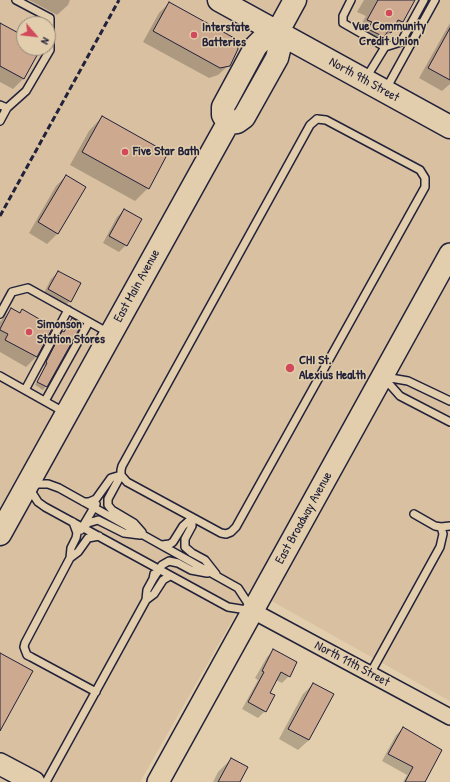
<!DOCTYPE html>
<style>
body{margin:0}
#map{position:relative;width:450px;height:782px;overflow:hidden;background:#e2ceac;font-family:"Patrick Hand",sans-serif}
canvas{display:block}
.north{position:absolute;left:16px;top:16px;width:40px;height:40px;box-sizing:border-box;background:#e2ceac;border:1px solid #95897f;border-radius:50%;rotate:118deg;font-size:11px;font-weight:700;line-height:16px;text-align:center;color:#22223b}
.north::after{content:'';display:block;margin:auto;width:14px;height:18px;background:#d1495b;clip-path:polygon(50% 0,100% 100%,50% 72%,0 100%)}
</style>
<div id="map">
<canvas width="450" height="782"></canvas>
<div class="north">N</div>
</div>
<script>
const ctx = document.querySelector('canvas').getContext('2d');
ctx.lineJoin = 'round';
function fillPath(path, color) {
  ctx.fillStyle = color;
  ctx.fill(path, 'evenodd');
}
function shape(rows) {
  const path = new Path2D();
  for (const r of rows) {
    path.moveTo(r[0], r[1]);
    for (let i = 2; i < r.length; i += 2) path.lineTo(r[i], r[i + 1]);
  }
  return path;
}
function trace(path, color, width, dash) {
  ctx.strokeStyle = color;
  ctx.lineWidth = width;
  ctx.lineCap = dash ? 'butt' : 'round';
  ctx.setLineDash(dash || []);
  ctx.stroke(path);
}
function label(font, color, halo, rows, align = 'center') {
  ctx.font = font + ' "Patrick Hand",sans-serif';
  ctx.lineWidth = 3;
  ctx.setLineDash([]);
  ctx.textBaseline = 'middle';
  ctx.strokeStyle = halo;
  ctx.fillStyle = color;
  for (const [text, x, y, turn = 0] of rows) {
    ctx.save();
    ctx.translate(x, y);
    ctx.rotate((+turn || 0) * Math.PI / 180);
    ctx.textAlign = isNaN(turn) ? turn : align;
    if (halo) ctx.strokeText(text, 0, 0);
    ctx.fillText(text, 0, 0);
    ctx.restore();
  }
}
fillPath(shape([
 [0,0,450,0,450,701,250,589,140,782,0,782],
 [24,24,48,24,48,48,24,48]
]), '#d8c0a1');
fillPath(shape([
 [29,0,70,0,68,5,57,15],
 [364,0,414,0,402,22,380,42,378,41,373,47,358,39,362,32,358,30,366,16,357,12],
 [169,3,229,65,218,75,209,78,143,42,159,13],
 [450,23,450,84,442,91,419,78],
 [0,24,24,37,24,48,40,48,23,79,13,89,0,82],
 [102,117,148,188,135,201,70,165,89,131],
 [66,176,58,233,47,244,29,233,56,186],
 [124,210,126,245,119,252,103,243,117,217],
 [58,272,70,301,63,308,42,297,51,279],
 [11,309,19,314,22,310,52,327,36,357,26,367,0,352,0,322],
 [72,319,46,386,43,390,35,385,45,366,43,365,59,336,63,333],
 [274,650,289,676,282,683,276,680,269,693,265,711,258,718,242,709,258,680,255,678,267,657],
 [313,684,309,740,298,750,279,739,303,694],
 [403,728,424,782,403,782,407,775,382,761,396,735],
 [231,759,239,782,213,782,218,772]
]), '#0003');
const building = shape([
 [378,0,415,0,403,22,398,20,391,33,388,31,384,37,368,29,372,22,367,20,378,0],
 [169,2,236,39,238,49,230,66,220,68,153,31,169,2],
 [0,23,24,36,24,48,41,48,24,79,0,66,0,23],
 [450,28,450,80,428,68,450,28],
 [102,116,168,153,149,189,82,152,102,116],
 [66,175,86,187,58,234,38,222,66,175],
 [124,209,142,219,127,246,109,236,124,209],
 [58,271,81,283,71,302,48,289,58,271],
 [11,308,20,313,22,309,53,327,37,357,5,340,8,334,0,330,0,329,11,308],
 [72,318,82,324,47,387,37,382,47,363,46,362,62,331,64,332,72,318],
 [273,649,297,662,290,677,281,672,270,693,275,695,266,712,248,702,264,672,262,671,273,649],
 [0,653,33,671,0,731,0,653],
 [313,683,334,694,309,740,288,729,313,683],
 [403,727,442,750,425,782,405,782,413,767,388,754,403,727],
 [231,758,248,767,240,782,218,782,231,758]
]);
fillPath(building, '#cda98f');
trace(building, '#22223b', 1);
const lane = shape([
 [351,0,343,16,343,23,385,47],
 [366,78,385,47,401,42,424,0],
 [386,89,435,0],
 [0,105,7,108,0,121],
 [7,108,26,91,50,50,50,18,16,0],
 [317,119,326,120,420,170,425,178,425,187,236,527,231,532,226,534,221,533,127,482,121,475,121,470,122,466,310,125,317,119],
 [0,314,12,292,28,288,109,333],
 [0,376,64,412],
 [385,377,408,381,450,401],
 [384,378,400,396,450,422],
 [25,390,68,310],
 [45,401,89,322],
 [121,475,108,499,108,505,112,510,134,523,142,532],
 [39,484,48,484,59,488,238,588,253,611,228,607,45,507,38,502,27,485,39,484],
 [84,502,89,502,96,499,111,478,121,475],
 [414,514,435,526,441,527,450,526],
 [192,518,192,526,185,539,185,547,192,553,205,560,216,574],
 [73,522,77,533,76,538,71,548,70,558,25,643,24,647,27,655,31,657,96,692],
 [83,526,96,504],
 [81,530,88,523,98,520,124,533,140,535],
 [162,545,170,544,173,542,183,526,192,518],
 [70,558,78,552,88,538,99,536],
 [153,579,162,565,169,561,178,563,191,570,207,573],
 [146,600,147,590,153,579,154,574],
 [370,674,440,547,443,534,441,527],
 [46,782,146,600,154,594,163,580,170,576]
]);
const street = shape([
 [253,611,450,717]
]);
const secondary = shape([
 [0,764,34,782],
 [158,782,450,254]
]);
const primary = shape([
 [219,0,450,127],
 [228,123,223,115,223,107,256,46,265,37,277,33,295,0],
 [228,123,237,122,244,117,277,58,280,46,277,33],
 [0,534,228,123]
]);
trace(lane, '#22223b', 10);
trace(street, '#22223b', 18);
trace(secondary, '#22223b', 24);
trace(primary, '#22223b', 25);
trace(lane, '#e2ceac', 7);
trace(street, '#e2ceac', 15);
trace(secondary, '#e2ceac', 21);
trace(primary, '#e2ceac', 22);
trace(shape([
 [0,216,119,0]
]), '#22223b', 3, [6, 3]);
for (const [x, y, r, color] of [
 [389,13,4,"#d1495b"],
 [194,35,4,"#d1495b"],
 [125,152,4,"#d1495b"],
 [29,332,4,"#d1495b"],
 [290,368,5,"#d1495b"]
]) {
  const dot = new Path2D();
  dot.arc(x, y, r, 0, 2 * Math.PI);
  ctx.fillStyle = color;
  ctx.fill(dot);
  trace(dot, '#e2ceac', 1.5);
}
label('bold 13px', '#22223b', '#e2ceac', [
 ["Vue Community",389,27,"center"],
 ["Credit Union",389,42,"center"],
 ["Interstate",202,28],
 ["Batteries",202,43],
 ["Five Star Bath",133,152],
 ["Simonson",37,325],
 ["Station Stores",37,340],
 ["CHI St.",299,361],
 ["Alexius Health",299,376]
], 'left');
label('13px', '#22223b', '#e2ceac', [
 ["North 9th Street",364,80,29],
 ["East Main Avenue",137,286,-61],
 ["East Broadway Avenue",304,518,-61],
 ["North 11th Street",352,664,28]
]);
</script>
